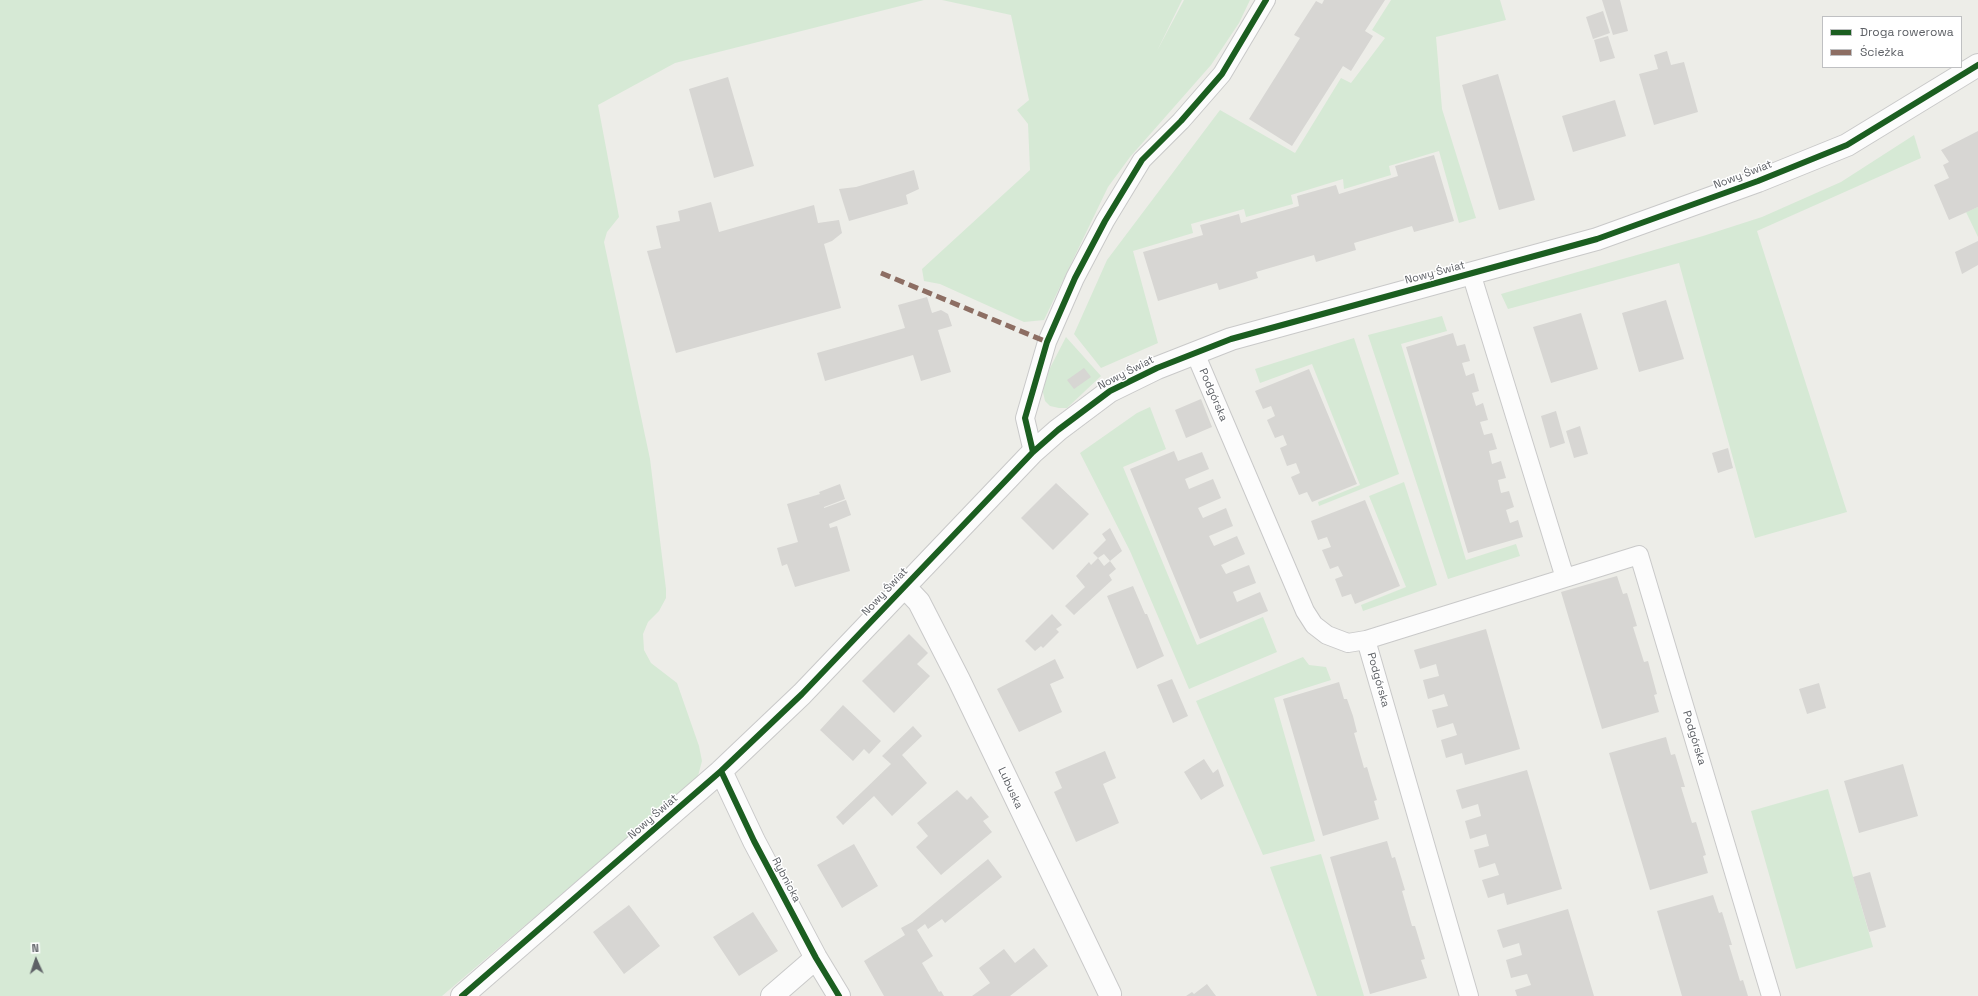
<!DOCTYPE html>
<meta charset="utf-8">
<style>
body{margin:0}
#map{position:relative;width:1978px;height:996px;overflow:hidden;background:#edede8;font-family:"Space Grotesk",sans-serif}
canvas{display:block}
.legend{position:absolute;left:1822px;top:16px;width:140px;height:52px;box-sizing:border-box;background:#fff;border:1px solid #bfc0c2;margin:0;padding:5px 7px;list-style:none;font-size:12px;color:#5e6166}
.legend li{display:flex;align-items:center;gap:8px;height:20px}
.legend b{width:20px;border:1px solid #bfc0c2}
.north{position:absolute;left:16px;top:940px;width:40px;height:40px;-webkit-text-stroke:3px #fff;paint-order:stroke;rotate:357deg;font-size:11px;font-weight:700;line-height:16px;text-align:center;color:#5e6166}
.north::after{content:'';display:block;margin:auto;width:14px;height:18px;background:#5e6166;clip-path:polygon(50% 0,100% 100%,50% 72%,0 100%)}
</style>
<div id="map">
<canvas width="1978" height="996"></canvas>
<ul class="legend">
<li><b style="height:5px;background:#1b5e20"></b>Droga rowerowa</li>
<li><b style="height:5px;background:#8d6e63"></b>Ścieżka</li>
</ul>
<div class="north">N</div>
</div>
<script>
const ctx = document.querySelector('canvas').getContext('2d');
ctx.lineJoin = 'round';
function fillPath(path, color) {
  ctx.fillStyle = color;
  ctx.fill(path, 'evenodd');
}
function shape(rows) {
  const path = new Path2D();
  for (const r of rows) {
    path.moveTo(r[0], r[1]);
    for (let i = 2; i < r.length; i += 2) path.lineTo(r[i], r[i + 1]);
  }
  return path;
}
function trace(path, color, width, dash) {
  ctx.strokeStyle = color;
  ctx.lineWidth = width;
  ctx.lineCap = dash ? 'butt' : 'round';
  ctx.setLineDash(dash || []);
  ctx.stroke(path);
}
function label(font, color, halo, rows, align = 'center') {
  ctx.font = font + ' "Space Grotesk",sans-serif';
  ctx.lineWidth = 3;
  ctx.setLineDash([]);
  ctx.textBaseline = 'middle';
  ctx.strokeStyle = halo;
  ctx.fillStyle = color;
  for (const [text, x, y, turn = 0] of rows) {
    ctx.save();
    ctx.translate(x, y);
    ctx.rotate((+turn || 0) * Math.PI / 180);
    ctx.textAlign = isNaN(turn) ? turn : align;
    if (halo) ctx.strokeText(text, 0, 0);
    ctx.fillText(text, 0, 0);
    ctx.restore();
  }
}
fillPath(shape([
 [0,0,924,0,675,63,598,105,619,217,607,232,604,242,650,459,666,589,666,598,659,611,648,622,643,634,644,650,651,663,677,683,699,746,702,761,698,776,685,789,442,996,0,996],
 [942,0,1182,0,1157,51,1184,0,1250,0,1239,23,1211,65,1130,157,1108,187,1044,320,1024,322,940,284,924,281,922,269,1030,170,1028,124,1017,110,1029,100,1011,15],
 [1391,0,1500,0,1506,20,1436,37,1442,109,1476,218,1459,223,1439,151,1389,166,1391,175,1344,189,1343,179,1291,195,1293,204,1246,217,1244,209,1191,224,1193,233,1133,251,1158,343,1101,368,1074,334,1107,260,1220,110,1295,153,1341,78,1351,83,1385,38,1372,30],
 [1914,135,1921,158,1757,231,1847,512,1755,538,1679,263,1508,309,1501,294,1703,236,1762,217,1841,182],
 [1978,207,1978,237,1966,212],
 [1442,316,1447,331,1401,344,1466,560,1516,544,1520,556,1448,579,1368,335],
 [1066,337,1101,376,1067,408,1059,408,1050,406,1045,401,1043,392,1044,382,1050,368],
 [1354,338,1399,474,1319,506,1318,502,1360,485,1312,364,1260,383,1255,369],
 [1150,407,1166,449,1123,467,1197,645,1263,617,1277,652,1189,689,1130,551,1080,453,1137,413],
 [1404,482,1437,585,1363,611,1361,605,1406,587,1369,496],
 [1303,657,1309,665,1326,667,1331,680,1274,698,1315,841,1263,855,1196,701],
 [1828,789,1873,947,1796,969,1751,811],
 [1321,854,1364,996,1317,996,1270,867]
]), '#d6e9d5');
fillPath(shape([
 [1324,0,1385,0,1365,31,1373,36,1351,71,1343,66,1292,146,1249,119,1300,38,1294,35,1316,1,1322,4],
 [1602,0,1620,0,1628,31,1613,35],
 [1603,11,1610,33,1593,39,1586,17],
 [1608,36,1615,58,1600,62,1594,40],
 [1667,51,1671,65,1684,62,1698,112,1654,125,1639,74,1658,69,1654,55],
 [1498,74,1535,200,1499,210,1462,85],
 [728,77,754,166,714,178,689,89],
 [1615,100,1626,136,1573,152,1562,116],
 [1978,131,1978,207,1949,220,1934,185,1949,178,1943,165,1949,162,1941,150],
 [1434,155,1454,221,1414,232,1412,226,1354,243,1356,250,1316,262,1314,255,1256,272,1258,278,1219,290,1217,283,1158,301,1143,252,1203,235,1200,225,1239,214,1241,223,1299,206,1297,196,1336,185,1339,194,1398,176,1395,166],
 [914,170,919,189,906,195,908,204,849,221,839,189,856,187],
 [711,202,719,232,814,205,818,223,839,220,842,233,832,241,824,244,841,308,676,353,647,251,661,248,656,226,680,221,678,211],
 [1978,241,1978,265,1962,274,1955,252],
 [927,297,932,313,941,310,948,314,952,326,938,330,951,372,921,381,913,355,825,381,817,353,905,328,898,305],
 [1666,300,1684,359,1639,372,1622,313],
 [1581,313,1598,369,1551,383,1533,327],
 [1453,333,1457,346,1465,344,1470,361,1462,363,1466,376,1474,373,1479,391,1472,393,1476,406,1483,403,1488,420,1480,422,1484,435,1492,433,1497,449,1489,451,1492,464,1501,461,1506,478,1498,480,1501,493,1509,491,1514,507,1506,510,1510,523,1518,520,1523,537,1468,553,1406,347],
 [1084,368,1091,377,1074,389,1067,380],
 [1309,369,1357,484,1312,502,1307,492,1299,495,1291,477,1300,473,1296,463,1287,466,1280,448,1287,445,1283,435,1275,438,1267,420,1275,416,1271,406,1263,409,1255,391],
 [1201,399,1212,427,1186,438,1175,410],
 [1556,411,1565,443,1550,448,1541,416],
 [1580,426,1588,454,1574,458,1566,431],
 [1728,448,1733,468,1718,473,1712,453],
 [1174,451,1178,461,1202,452,1209,469,1185,479,1189,489,1213,479,1221,498,1198,508,1203,518,1226,508,1233,526,1209,536,1214,546,1237,536,1245,554,1221,565,1226,574,1249,565,1256,583,1233,592,1237,602,1260,592,1268,611,1200,639,1130,469],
 [1056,483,1089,514,1053,550,1021,518],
 [840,484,845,499,824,507,824,508,846,500,851,515,829,524,830,528,837,526,850,571,795,587,787,564,782,566,777,548,798,542,787,504,820,494,819,492],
 [1365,500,1400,586,1355,604,1351,594,1342,597,1335,579,1343,576,1338,566,1330,569,1322,550,1331,547,1327,537,1318,540,1311,521],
 [1110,528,1122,551,1110,561,1104,554,1098,558,1093,553,1106,540,1102,534],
 [1098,558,1104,566,1110,561,1116,569,1109,575,1112,580,1074,615,1065,606,1085,587,1076,576,1089,562,1091,565],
 [1617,576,1623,594,1627,593,1637,626,1633,627,1644,662,1648,661,1657,694,1654,695,1659,712,1602,729,1561,592],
 [1133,586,1145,614,1147,614,1164,656,1137,669,1107,596],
 [1052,614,1062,625,1056,629,1059,632,1043,648,1041,646,1035,651,1025,641],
 [1486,629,1520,749,1465,765,1462,753,1446,758,1441,740,1457,735,1453,723,1437,728,1432,710,1448,706,1444,694,1428,699,1423,680,1439,676,1436,664,1420,669,1414,650],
 [909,634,928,653,917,664,930,676,894,713,862,681],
 [1055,659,1064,678,1050,684,1062,712,1019,732,997,689],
 [1172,679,1188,716,1173,723,1157,685],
 [1339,682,1344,699,1347,699,1353,716,1357,732,1354,733,1364,768,1367,767,1372,784,1377,800,1374,801,1379,819,1323,836,1283,699],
 [1819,683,1826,708,1807,714,1799,689],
 [843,705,881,741,869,754,864,749,853,761,820,730],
 [913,726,922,736,902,755,927,783,892,816,874,796,843,825,836,817,891,764,882,756],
 [1666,737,1671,755,1675,754,1685,787,1681,787,1692,823,1696,822,1706,855,1703,856,1708,873,1650,890,1609,753],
 [1105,751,1116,778,1103,784,1119,823,1076,842,1054,792,1062,788,1055,772],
 [1204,759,1213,773,1218,769,1224,786,1201,800,1184,772],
 [1903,764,1918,816,1859,833,1844,781],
 [1527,770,1562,889,1507,905,1504,893,1488,898,1482,880,1499,875,1495,863,1479,868,1474,850,1489,846,1486,834,1470,839,1465,821,1481,816,1478,804,1462,809,1456,790],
 [957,790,967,800,971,796,989,817,983,821,992,832,941,875,916,847,928,836,917,823],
 [1387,841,1392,858,1395,857,1405,890,1402,891,1412,926,1415,926,1425,959,1421,960,1427,978,1370,994,1330,857],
 [854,844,878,886,842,908,817,865],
 [988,859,1002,877,945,923,942,919,928,929,925,924,917,930,933,956,922,963,939,992,941,991,944,996,884,996,864,961,905,935,901,928,912,922],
 [1870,872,1886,927,1869,932,1853,877],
 [1713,895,1719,913,1722,912,1732,945,1729,945,1740,981,1743,980,1748,996,1682,996,1657,911],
 [629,905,660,946,624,974,593,932],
 [1568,909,1594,996,1517,996,1515,990,1531,985,1527,974,1511,978,1506,960,1522,955,1519,943,1503,948,1497,930],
 [753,912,778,951,739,976,713,937],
 [1034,948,1048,966,1010,996,972,996,990,983,979,968,1004,949,1015,963],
 [1207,984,1216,996,1186,996,1192,992,1194,994]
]), '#d7d6d3');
const service = shape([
 [1471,273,1565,578],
 [1195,353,1305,611,1314,625,1327,635,1348,643,1366,640,1469,996],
 [1033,452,1025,418,1047,342,1075,278,1105,221,1142,160,1181,121,1222,74,1266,0],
 [1366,640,1639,555,1771,996]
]);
const minor = shape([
 [904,586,919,602,959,680,1110,994],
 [721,771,754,841,816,958,839,996],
 [462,996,721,771,802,694,1033,452,1058,430,1110,391,1157,368,1231,339,1597,239,1758,181,1847,145,1978,65],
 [772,996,816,958]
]);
trace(service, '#c9c9c9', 20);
trace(minor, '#c9c9c9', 24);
trace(service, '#fcfcfc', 18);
trace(minor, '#fcfcfc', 22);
trace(shape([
 [881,273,1047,342]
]), '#8d6e63', 5, [10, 5]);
trace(shape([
 [1033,452,1025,418,1047,342,1075,278,1105,221,1142,160,1181,121,1222,74,1266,0],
 [721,771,754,841,816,958,839,996],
 [462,996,721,771,802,694,1033,452,1058,430,1110,391,1157,368,1231,339,1597,239,1758,181,1847,145,1978,65]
]), '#1b5e20', 6);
label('11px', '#5e6166', '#fff', [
 ["Nowy Świat",1743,175,-21],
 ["Nowy Świat",1435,273,-15],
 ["Nowy Świat",1126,373,-27],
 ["Podgórska",1213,395,67],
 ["Nowy Świat",885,592,-47],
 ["Podgórska",1378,680,74],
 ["Podgórska",1694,738,73],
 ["Lubuska",1010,788,65],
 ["Nowy Świat",653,817,-41],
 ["Rybnicka",786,880,62]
]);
</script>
